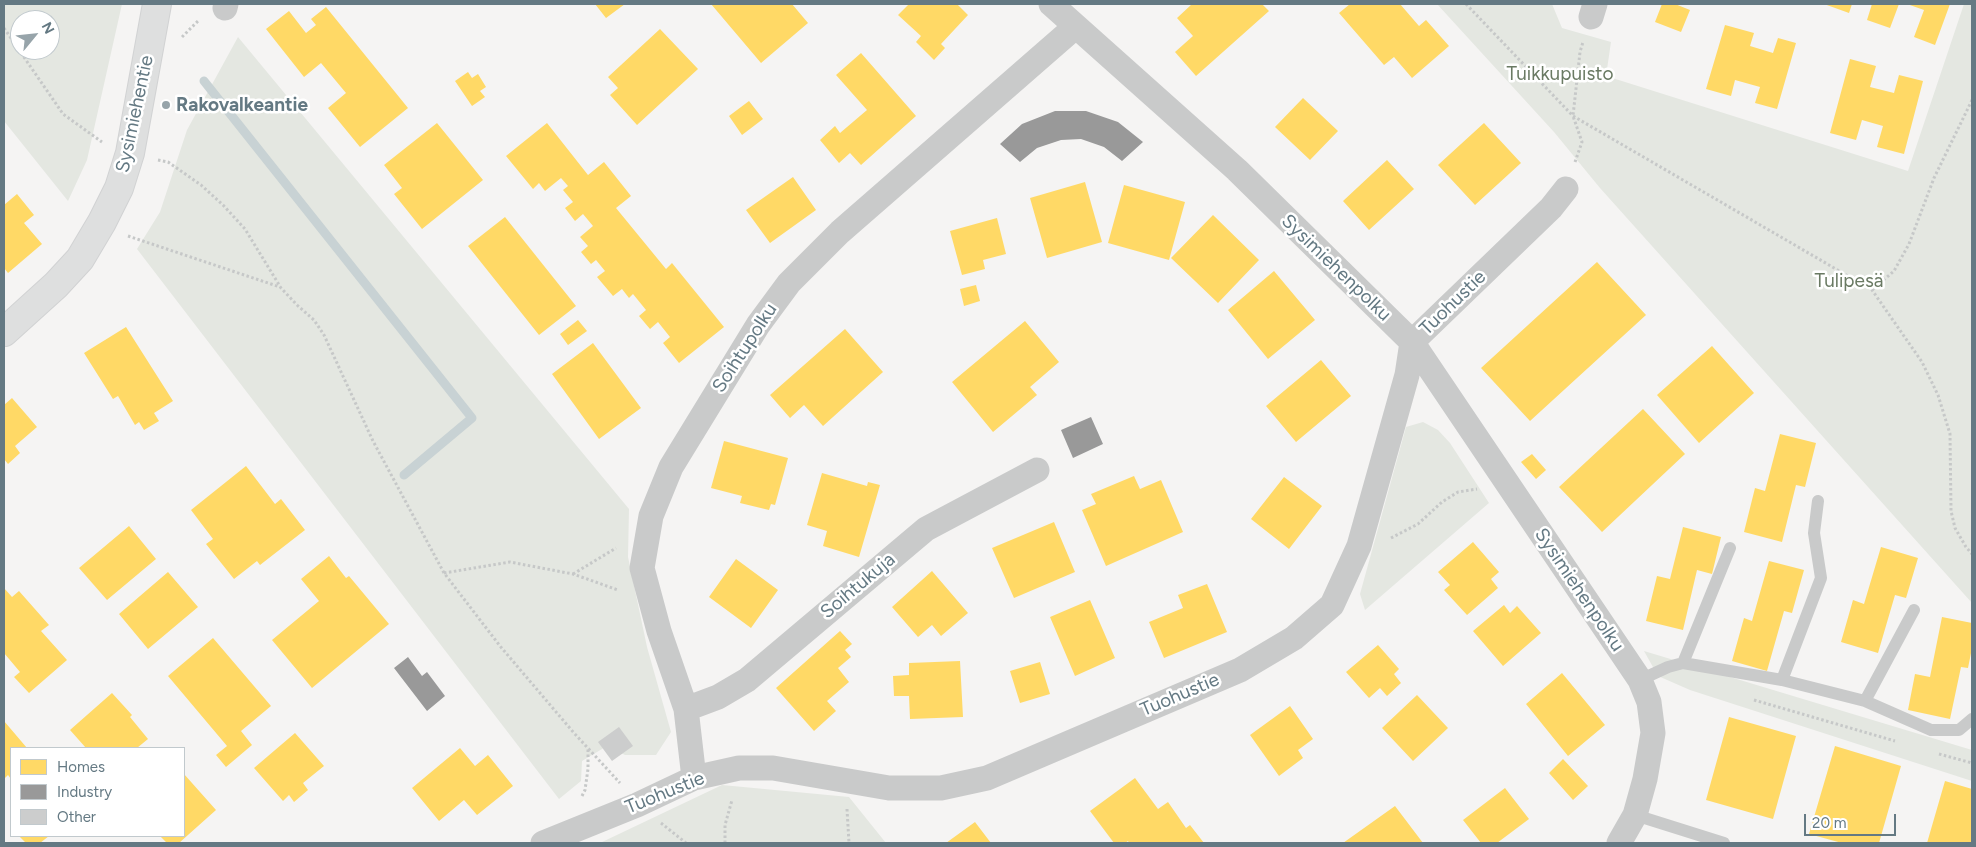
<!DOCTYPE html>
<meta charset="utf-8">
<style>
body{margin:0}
#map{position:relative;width:1976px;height:847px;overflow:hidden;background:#f5f4f3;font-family:Figtree,sans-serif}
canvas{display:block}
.frame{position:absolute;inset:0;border:5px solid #647983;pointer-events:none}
.legend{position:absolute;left:10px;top:747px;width:175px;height:90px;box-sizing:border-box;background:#fff;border:1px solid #c1c9cd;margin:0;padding:6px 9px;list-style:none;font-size:15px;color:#647983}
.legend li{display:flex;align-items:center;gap:10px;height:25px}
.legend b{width:25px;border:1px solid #c1c9cd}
.north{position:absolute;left:10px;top:10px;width:50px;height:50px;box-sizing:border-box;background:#fff;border:1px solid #c1c9cd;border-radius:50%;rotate:62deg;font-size:14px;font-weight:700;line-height:20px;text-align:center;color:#647983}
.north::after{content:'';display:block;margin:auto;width:18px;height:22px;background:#97a4aa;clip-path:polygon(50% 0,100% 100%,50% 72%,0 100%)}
.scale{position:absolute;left:1804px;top:814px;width:92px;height:22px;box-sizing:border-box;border:2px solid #647983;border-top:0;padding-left:6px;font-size:15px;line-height:18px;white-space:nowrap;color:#647983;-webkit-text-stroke:4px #fff;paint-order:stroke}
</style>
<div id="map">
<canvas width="1976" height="847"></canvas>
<div class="frame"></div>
<ul class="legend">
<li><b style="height:14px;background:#ffd966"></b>Homes</li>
<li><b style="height:14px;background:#999"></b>Industry</li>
<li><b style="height:14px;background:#cccdcd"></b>Other</li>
</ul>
<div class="north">N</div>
<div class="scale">20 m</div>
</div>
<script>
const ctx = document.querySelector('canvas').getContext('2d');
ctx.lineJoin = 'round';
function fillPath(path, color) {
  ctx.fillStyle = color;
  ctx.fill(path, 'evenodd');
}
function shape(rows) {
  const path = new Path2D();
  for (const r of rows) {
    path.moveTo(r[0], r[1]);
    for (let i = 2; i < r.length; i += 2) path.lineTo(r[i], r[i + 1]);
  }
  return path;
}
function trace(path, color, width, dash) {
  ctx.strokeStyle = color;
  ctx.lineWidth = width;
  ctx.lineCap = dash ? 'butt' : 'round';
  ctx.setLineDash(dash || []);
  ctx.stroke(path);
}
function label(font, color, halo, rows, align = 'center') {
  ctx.font = font + ' Figtree,sans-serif';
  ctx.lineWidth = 5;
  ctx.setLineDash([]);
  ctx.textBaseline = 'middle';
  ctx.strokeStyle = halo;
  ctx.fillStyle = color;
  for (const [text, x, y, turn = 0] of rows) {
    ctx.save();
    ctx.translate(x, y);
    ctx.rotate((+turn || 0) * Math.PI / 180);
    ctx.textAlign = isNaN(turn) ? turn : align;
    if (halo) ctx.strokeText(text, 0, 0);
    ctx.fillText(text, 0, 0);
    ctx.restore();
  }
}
fillPath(shape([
 [4,4,122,4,87,160,68,201,4,121],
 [20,20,50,20,50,50,20,50],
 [1437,4,1552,4,1562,28,1611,42,1606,76,1908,171,1964,4,1972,4,1972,603,1600,188,1554,132],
 [238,37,629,509,628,557,647,647,671,732,656,755,625,755,607,746,582,761,581,781,559,799,137,249,160,212,187,130],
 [1423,422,1438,430,1450,443,1489,503,1365,610,1360,594,1406,427],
 [1644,651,1972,750,1972,781,1690,690,1658,676],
 [722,785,849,797,886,843,600,843]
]), '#e4e7e1');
fillPath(shape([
 [595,4,625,4,606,18],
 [711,4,792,4,808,23,761,63],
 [909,4,957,4,968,15,941,44,945,48,934,60,916,42,921,36,898,15],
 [1192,4,1262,4,1269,11,1196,76,1175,52,1193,36,1177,18],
 [1350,4,1400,4,1419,26,1426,20,1449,46,1412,78,1394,57,1384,65,1339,13],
 [1662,4,1675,4,1690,10,1681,32,1655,22],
 [1824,4,1852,4,1849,13],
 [1872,4,1899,4,1890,28,1867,20],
 [1907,4,1950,4,1935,45,1914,37,1924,10],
 [326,7,408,108,360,147,328,108,346,93,321,63,304,77,266,29,289,11,306,33,316,25,311,19],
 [1725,25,1754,33,1750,46,1773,53,1778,38,1796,43,1777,109,1755,103,1760,87,1735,80,1731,96,1706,89],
 [660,29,698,69,637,125,610,95,618,88,608,77],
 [861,53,916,116,861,165,850,153,839,163,820,140,835,126,840,133,867,110,836,75],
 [1850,59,1876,66,1870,87,1894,93,1899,75,1923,81,1904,154,1877,147,1883,126,1862,120,1856,140,1830,133],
 [468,72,472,78,478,74,486,87,480,91,485,97,472,106,455,81],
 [1303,98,1338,131,1310,160,1275,127],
 [749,101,763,119,742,135,729,116],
 [437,123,483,180,422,229,394,194,402,188,384,165],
 [547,123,588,175,604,162,631,196,616,208,666,269,672,263,724,327,679,363,663,343,670,337,658,322,650,329,639,316,646,310,633,294,629,298,622,289,613,296,597,277,605,271,596,260,591,264,581,252,588,246,580,237,593,226,583,214,575,221,565,208,573,202,563,190,568,186,561,178,545,191,539,183,533,189,506,156],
 [1484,123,1521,163,1475,205,1438,165],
 [1387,160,1414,189,1369,230,1343,201],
 [793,177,816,210,770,243,746,210],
 [1085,182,1102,242,1047,258,1030,198],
 [1124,185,1185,202,1169,260,1108,243],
 [17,194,34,215,24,223,42,244,8,273,4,268,4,205],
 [1213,215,1259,260,1218,303,1171,258],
 [505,217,576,306,539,335,468,246],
 [997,218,1006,254,983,260,985,269,962,275,950,231],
 [1597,262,1646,315,1530,421,1481,368],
 [1274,271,1315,320,1268,359,1228,310],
 [976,285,980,301,964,306,960,289],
 [578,320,587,331,568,345,560,334],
 [1025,321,1059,362,1030,387,1037,395,993,432,952,382],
 [126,327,173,401,154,413,159,421,144,430,139,422,135,425,118,396,113,399,84,353],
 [845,329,883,372,823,426,804,405,790,418,770,395],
 [593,343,641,408,599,439,552,374],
 [1712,346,1754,393,1699,443,1657,395],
 [1321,360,1351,396,1296,442,1266,406],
 [12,398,37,427,15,446,20,453,8,464,4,459,4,405],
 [1643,409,1685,454,1602,532,1559,487],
 [1780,434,1816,443,1805,487,1796,485,1782,542,1744,532,1755,488,1765,491],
 [724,441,788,458,775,505,771,504,769,510,740,503,742,496,711,488],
 [1532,454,1546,470,1536,479,1521,462],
 [246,466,275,504,281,499,305,530,260,565,257,561,234,579,206,544,213,539,191,510],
 [822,473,867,486,868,482,880,485,859,557,823,546,827,531,807,525],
 [1134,476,1140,489,1161,480,1183,532,1106,566,1082,510,1096,504,1091,494],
 [1284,477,1322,506,1289,549,1251,519],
 [1054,522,1075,572,1014,598,992,548],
 [129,526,156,559,107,600,79,568],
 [1683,527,1721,537,1712,574,1697,570,1683,630,1646,621,1657,576,1670,579],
 [1473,542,1499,572,1491,579,1498,588,1467,615,1444,590,1450,585,1438,572],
 [1881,547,1918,558,1906,598,1895,595,1878,653,1841,642,1853,600,1864,604],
 [329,556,346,578,349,576,389,624,312,688,272,640,319,601,301,579],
 [736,559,778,590,751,628,709,597],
 [1769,561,1804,570,1792,613,1784,611,1767,671,1732,661,1744,618,1752,621],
 [932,571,968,613,941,636,932,625,918,637,892,607],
 [168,572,198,607,148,649,119,614],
 [1207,584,1227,632,1164,658,1149,622,1183,608,1178,595],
 [4,588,12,597,19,591,49,625,41,631,67,660,29,693,14,677,20,672,4,653],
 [1090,600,1115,658,1075,676,1050,617],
 [1504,605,1510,613,1517,606,1541,633,1503,666,1473,631],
 [1942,617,1972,623,1972,648,1968,668,1961,667,1950,719,1908,710,1915,674,1930,677],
 [840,631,852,644,845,650,851,657,838,668,849,682,827,701,836,711,814,731,776,688],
 [213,638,271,706,241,731,252,745,226,767,216,755,227,746,168,676],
 [1378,645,1399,669,1394,674,1401,683,1387,696,1380,688,1369,698,1346,672],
 [960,661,963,717,910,719,909,696,894,696,893,676,909,675,909,663],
 [1040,662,1050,694,1020,703,1010,671],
 [1562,673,1605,725,1568,756,1526,704],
 [112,693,132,715,130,717,148,739,137,748,86,748,70,730],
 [1417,695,1448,728,1413,761,1382,728],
 [1290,706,1313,739,1298,750,1303,758,1279,776,1250,735],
 [1729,717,1796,736,1773,819,1706,800],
 [4,721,27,748,11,748,11,779,8,775,4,779],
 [295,733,324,766,303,783,308,790,294,802,289,795,283,801,254,768],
 [1835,746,1901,766,1879,843,1842,843,1809,834],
 [460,748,475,766,488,755,513,786,477,815,464,800,439,821,412,788],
 [1563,759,1588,786,1573,800,1549,773],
 [184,774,216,810,179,843,167,843,160,836,184,836],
 [1135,778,1158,809,1168,802,1186,828,1190,825,1204,843,1129,843,1128,841,1125,843,1114,843,1090,811],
 [1945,781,1972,789,1972,843,1927,843],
 [1505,788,1529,819,1497,843,1481,843,1463,820],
 [1395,806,1423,843,1343,843],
 [975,822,991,843,946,843],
 [19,836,49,836,40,843,26,843]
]), '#ffd966');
fillPath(shape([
 [1055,111,1086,111,1118,122,1143,142,1122,161,1104,147,1081,139,1061,140,1037,148,1020,162,1000,144,1022,124],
 [1091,417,1103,444,1073,458,1061,430],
 [408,657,422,676,427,672,445,696,427,711,394,668]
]), '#999');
trace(shape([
 [204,81,472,418,404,475]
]), '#c8d2d4', 9);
fillPath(shape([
 [619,727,633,746,612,761,598,742]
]), '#cccdcd');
const secondary = shape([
 [4,332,56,285,80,259,102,222,119,188,130,153,157,4]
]);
trace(secondary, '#d1d2d3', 30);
trace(shape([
 [1466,4,1573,116,1872,290,1922,362,1938,395,1950,434,1951,511,1955,528,1966,547,1972,554],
 [4,28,63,114,102,142],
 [182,37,199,20],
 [158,160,168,162,201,185,223,205,245,229,281,288,297,305,314,320,324,335,373,441,444,573,500,646,574,733,620,783],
 [1575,162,1582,142,1573,116,1580,52,1583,42],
 [128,236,280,287],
 [1872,290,1894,271,1909,244,1934,178,1972,100],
 [1391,538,1418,524,1442,502,1458,492,1477,489],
 [444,573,510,562,573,574,618,590],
 [573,574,616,548],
 [1754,700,1895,741],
 [1939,754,1972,763],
 [582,796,585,790,588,769,588,748],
 [847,809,849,843],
 [661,823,686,843],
 [725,843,725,825,732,800]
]), '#c6c8c8', 3, [2.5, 2.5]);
trace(shape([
 [1683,663,1782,680,1821,578,1814,533,1818,501],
 [1640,680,1668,667,1683,663,1730,548],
 [1782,680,1865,701,1914,610],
 [1865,701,1931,730,1959,730,1972,719],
 [1635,815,1724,843]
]), '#c9caca', 12);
trace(shape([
 [1051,4,1237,170,1412,342,1640,680,1649,702,1653,733,1645,779,1635,815,1619,843],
 [225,8,226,4],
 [1591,17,1595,4],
 [686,709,718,697,747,680,926,529,1037,470],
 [694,778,686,709,659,631,642,568,651,516,671,467,758,325,789,283,840,232,1075,27],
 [543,843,637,805,694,778,739,768,773,768,889,788,941,788,987,778,1240,670,1294,638,1332,605,1359,546,1407,375,1412,342,1551,208,1566,189]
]), '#c9caca', 25);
trace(secondary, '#dedfdf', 28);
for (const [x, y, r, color] of [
 [166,105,5,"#97a4aa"]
]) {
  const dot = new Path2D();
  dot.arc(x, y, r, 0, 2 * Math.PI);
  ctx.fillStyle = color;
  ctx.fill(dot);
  trace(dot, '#fff', 2);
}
label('19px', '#6a7a63', '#fff', [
 ["Tuikkupuisto",1560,74],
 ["Tulipesä",1849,281]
]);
label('bold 19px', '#647983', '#fff', [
 ["Rakovalkeantie",176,105]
], 'left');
label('19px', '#647983', '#fff', [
 ["Sysimiehentie",135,114,-78],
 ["Sysimiehenpolku",1336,268,44],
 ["Tuohustie",1453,303,-44],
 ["Soihtupolku",745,348,-57],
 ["Soihtukuja",858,586,-40],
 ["Sysimiehenpolku",1579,590,56],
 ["Tuohustie",1180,695,-23],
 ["Tuohustie",665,793,-22]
]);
</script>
